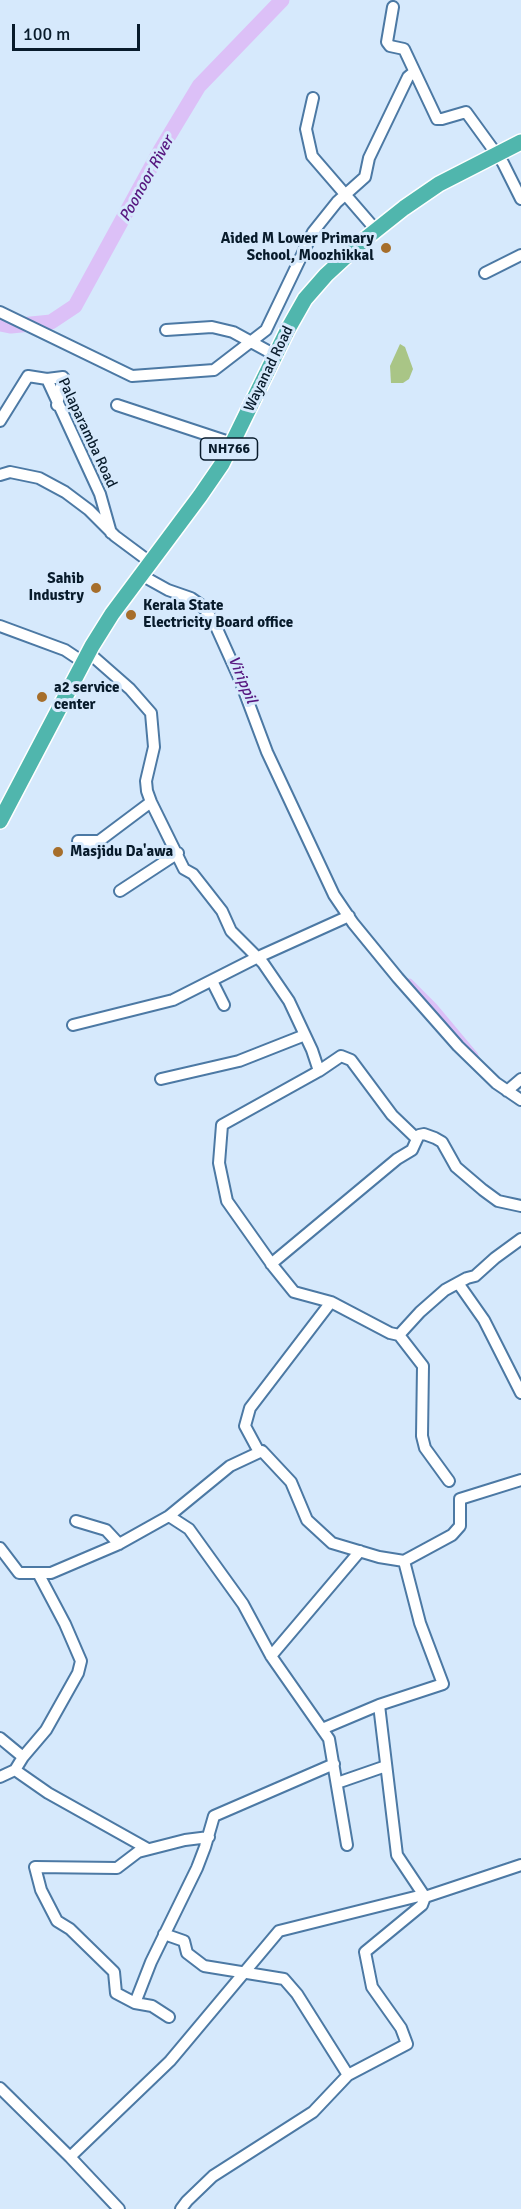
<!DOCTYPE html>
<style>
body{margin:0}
#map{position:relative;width:521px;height:2209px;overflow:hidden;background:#d6e9fc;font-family:Signika,sans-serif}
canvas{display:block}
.scale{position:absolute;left:12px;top:24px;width:128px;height:27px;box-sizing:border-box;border:3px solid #081b2b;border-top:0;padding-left:8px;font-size:18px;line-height:21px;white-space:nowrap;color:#081b2b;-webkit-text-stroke:4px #d6e9fc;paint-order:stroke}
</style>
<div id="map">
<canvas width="521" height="2209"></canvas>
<div class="scale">100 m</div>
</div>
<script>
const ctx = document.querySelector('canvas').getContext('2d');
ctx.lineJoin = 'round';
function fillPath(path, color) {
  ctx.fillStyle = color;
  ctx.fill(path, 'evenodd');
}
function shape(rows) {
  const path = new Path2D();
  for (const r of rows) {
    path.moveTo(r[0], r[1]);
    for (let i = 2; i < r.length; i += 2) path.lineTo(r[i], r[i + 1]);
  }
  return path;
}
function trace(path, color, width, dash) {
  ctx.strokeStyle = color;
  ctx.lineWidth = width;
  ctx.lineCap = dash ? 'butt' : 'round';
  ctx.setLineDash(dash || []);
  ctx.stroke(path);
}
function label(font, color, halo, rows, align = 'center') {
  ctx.font = font + ' Signika,sans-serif';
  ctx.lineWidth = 6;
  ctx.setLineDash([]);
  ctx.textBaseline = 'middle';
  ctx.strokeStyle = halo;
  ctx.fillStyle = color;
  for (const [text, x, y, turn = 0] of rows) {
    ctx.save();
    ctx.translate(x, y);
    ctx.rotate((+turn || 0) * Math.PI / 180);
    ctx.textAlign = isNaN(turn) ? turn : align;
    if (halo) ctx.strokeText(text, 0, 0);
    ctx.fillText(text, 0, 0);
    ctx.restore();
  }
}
fillPath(shape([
 [400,344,405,347,413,369,409,379,403,383,391,383,390,366]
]), '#a9c586');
trace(shape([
 [409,983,433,1007,474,1056]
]), '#dcc0f7', 9);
trace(shape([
 [0,324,11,326,51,322,75,306,161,149,199,86,282,0]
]), '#dcc0f7', 15);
const minor = shape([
 [393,7,387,42,390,46,404,49,437,119,442,119,466,112,503,163,521,199],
 [313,98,306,129,312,156,376,230],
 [485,273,521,255],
 [0,312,132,376,214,370,266,330,313,232,337,202,365,177,369,158,408,77,414,72],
 [166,330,212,327,233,332,275,355],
 [47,379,63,377,57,405],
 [117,405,232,443],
 [0,421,28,376,47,379,100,494,111,533],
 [0,475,10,472,39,478,65,492,89,510,115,536,150,562],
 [141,575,168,590,191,598,201,605,213,620,240,680,267,752,334,895,353,923,398,978,458,1046,496,1083,521,1100],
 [0,626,65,650,83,662],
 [89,653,130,689,151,713,154,747,146,781,147,791,151,802,184,869,193,874,204,888,222,911,231,931,263,963,289,1001,312,1050,319,1071,341,1056,351,1060,392,1115,417,1139,412,1150,397,1159,271,1264],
 [78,841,99,841,151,802],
 [120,891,178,853],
 [212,981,224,1005],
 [73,1025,173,1000,256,958,349,916],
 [319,1071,222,1125,219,1163,227,1201,273,1266,294,1292,331,1302,390,1333,399,1335,423,1366,422,1436,425,1448,449,1481],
 [161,1079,239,1061,305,1035],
 [507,1091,521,1079],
 [417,1139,419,1135,424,1134,435,1138,442,1142,456,1167,483,1190,498,1201,521,1206],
 [458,1283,484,1320,521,1393],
 [399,1335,420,1312,445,1290,467,1278,475,1276,495,1258,521,1239],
 [259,1452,245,1426,250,1408,331,1302],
 [169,1516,189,1529,243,1604,271,1656,329,1739,347,1845],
 [76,1521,106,1530,119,1544],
 [0,1548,19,1573,51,1573,119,1544,169,1516,230,1466,262,1451,291,1482,307,1520,332,1543,379,1557,404,1561,452,1535,460,1526,460,1499,521,1480],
 [38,1573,65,1624,81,1661,78,1673,46,1730,23,1757,15,1770,48,1793,148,1849],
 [271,1656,360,1551],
 [322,1729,379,1705],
 [0,1738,23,1757],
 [0,1777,15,1770],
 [337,1783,386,1766],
 [425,1897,521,1865],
 [164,1934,184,1941,187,1953,204,1966,284,1979,297,1994,348,2075,407,2044,401,2028,372,1987,365,1952,422,1905,425,1897,397,1855,379,1705,443,1684,420,1623,404,1561],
 [135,2003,151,1962,197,1868,205,1847,214,1816,334,1764],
 [169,2017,152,2006,135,2003,116,1993,114,1972,70,1929,57,1921,41,1890,35,1867,117,1868,138,1852,185,1840,209,1837],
 [0,2088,70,2157,119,2209],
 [70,2157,170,2061,279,1931,423,1895],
 [181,2209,187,2201,213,2176,313,2112,348,2075]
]);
const highway = shape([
 [0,821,92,646,112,614,200,496,222,464,288,329,305,299,326,275,365,239,404,208,439,184,521,142]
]);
trace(minor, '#4c79a4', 14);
trace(highway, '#fff', 18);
trace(minor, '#fff', 10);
trace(highway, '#50b6ad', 15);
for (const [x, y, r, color] of [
 [386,248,6,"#a66e2b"],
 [96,588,6,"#a66e2b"],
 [131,615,6,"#a66e2b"],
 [42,697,6,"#a66e2b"],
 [58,852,6,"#a66e2b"]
]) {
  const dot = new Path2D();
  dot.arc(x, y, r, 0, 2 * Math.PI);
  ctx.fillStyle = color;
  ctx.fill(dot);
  trace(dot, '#d6e9fc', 2);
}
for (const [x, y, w] of [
 [229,449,57]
]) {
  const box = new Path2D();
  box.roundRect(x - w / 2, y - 11, w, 22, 4.5);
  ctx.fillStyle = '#d6e9fc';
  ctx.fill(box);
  trace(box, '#081b2b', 1.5);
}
label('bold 14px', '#081b2b', null, [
 ["NH766",229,449]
]);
label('bold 15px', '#081b2b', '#d6e9fc', [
 ["Aided M Lower Primary",374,239,"right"],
 ["School, Moozhikkal",374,256,"right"],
 ["Sahib",84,579,"right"],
 ["Industry",84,596,"right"],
 ["Kerala State",143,606],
 ["Electricity Board office",143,623],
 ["a2 service",54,688],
 ["center",54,705],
 ["Masjidu Da'awa",70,852]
], 'left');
label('15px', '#081b2b', '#d6e9fc', [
 ["Wayanad Road",269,369,-64],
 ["Palaparamba Road",87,433,65]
]);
label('italic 16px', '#56167f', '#d6e9fc', [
 ["Poonoor River",147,179,-61],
 ["Virippil",242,680,67]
]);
</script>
